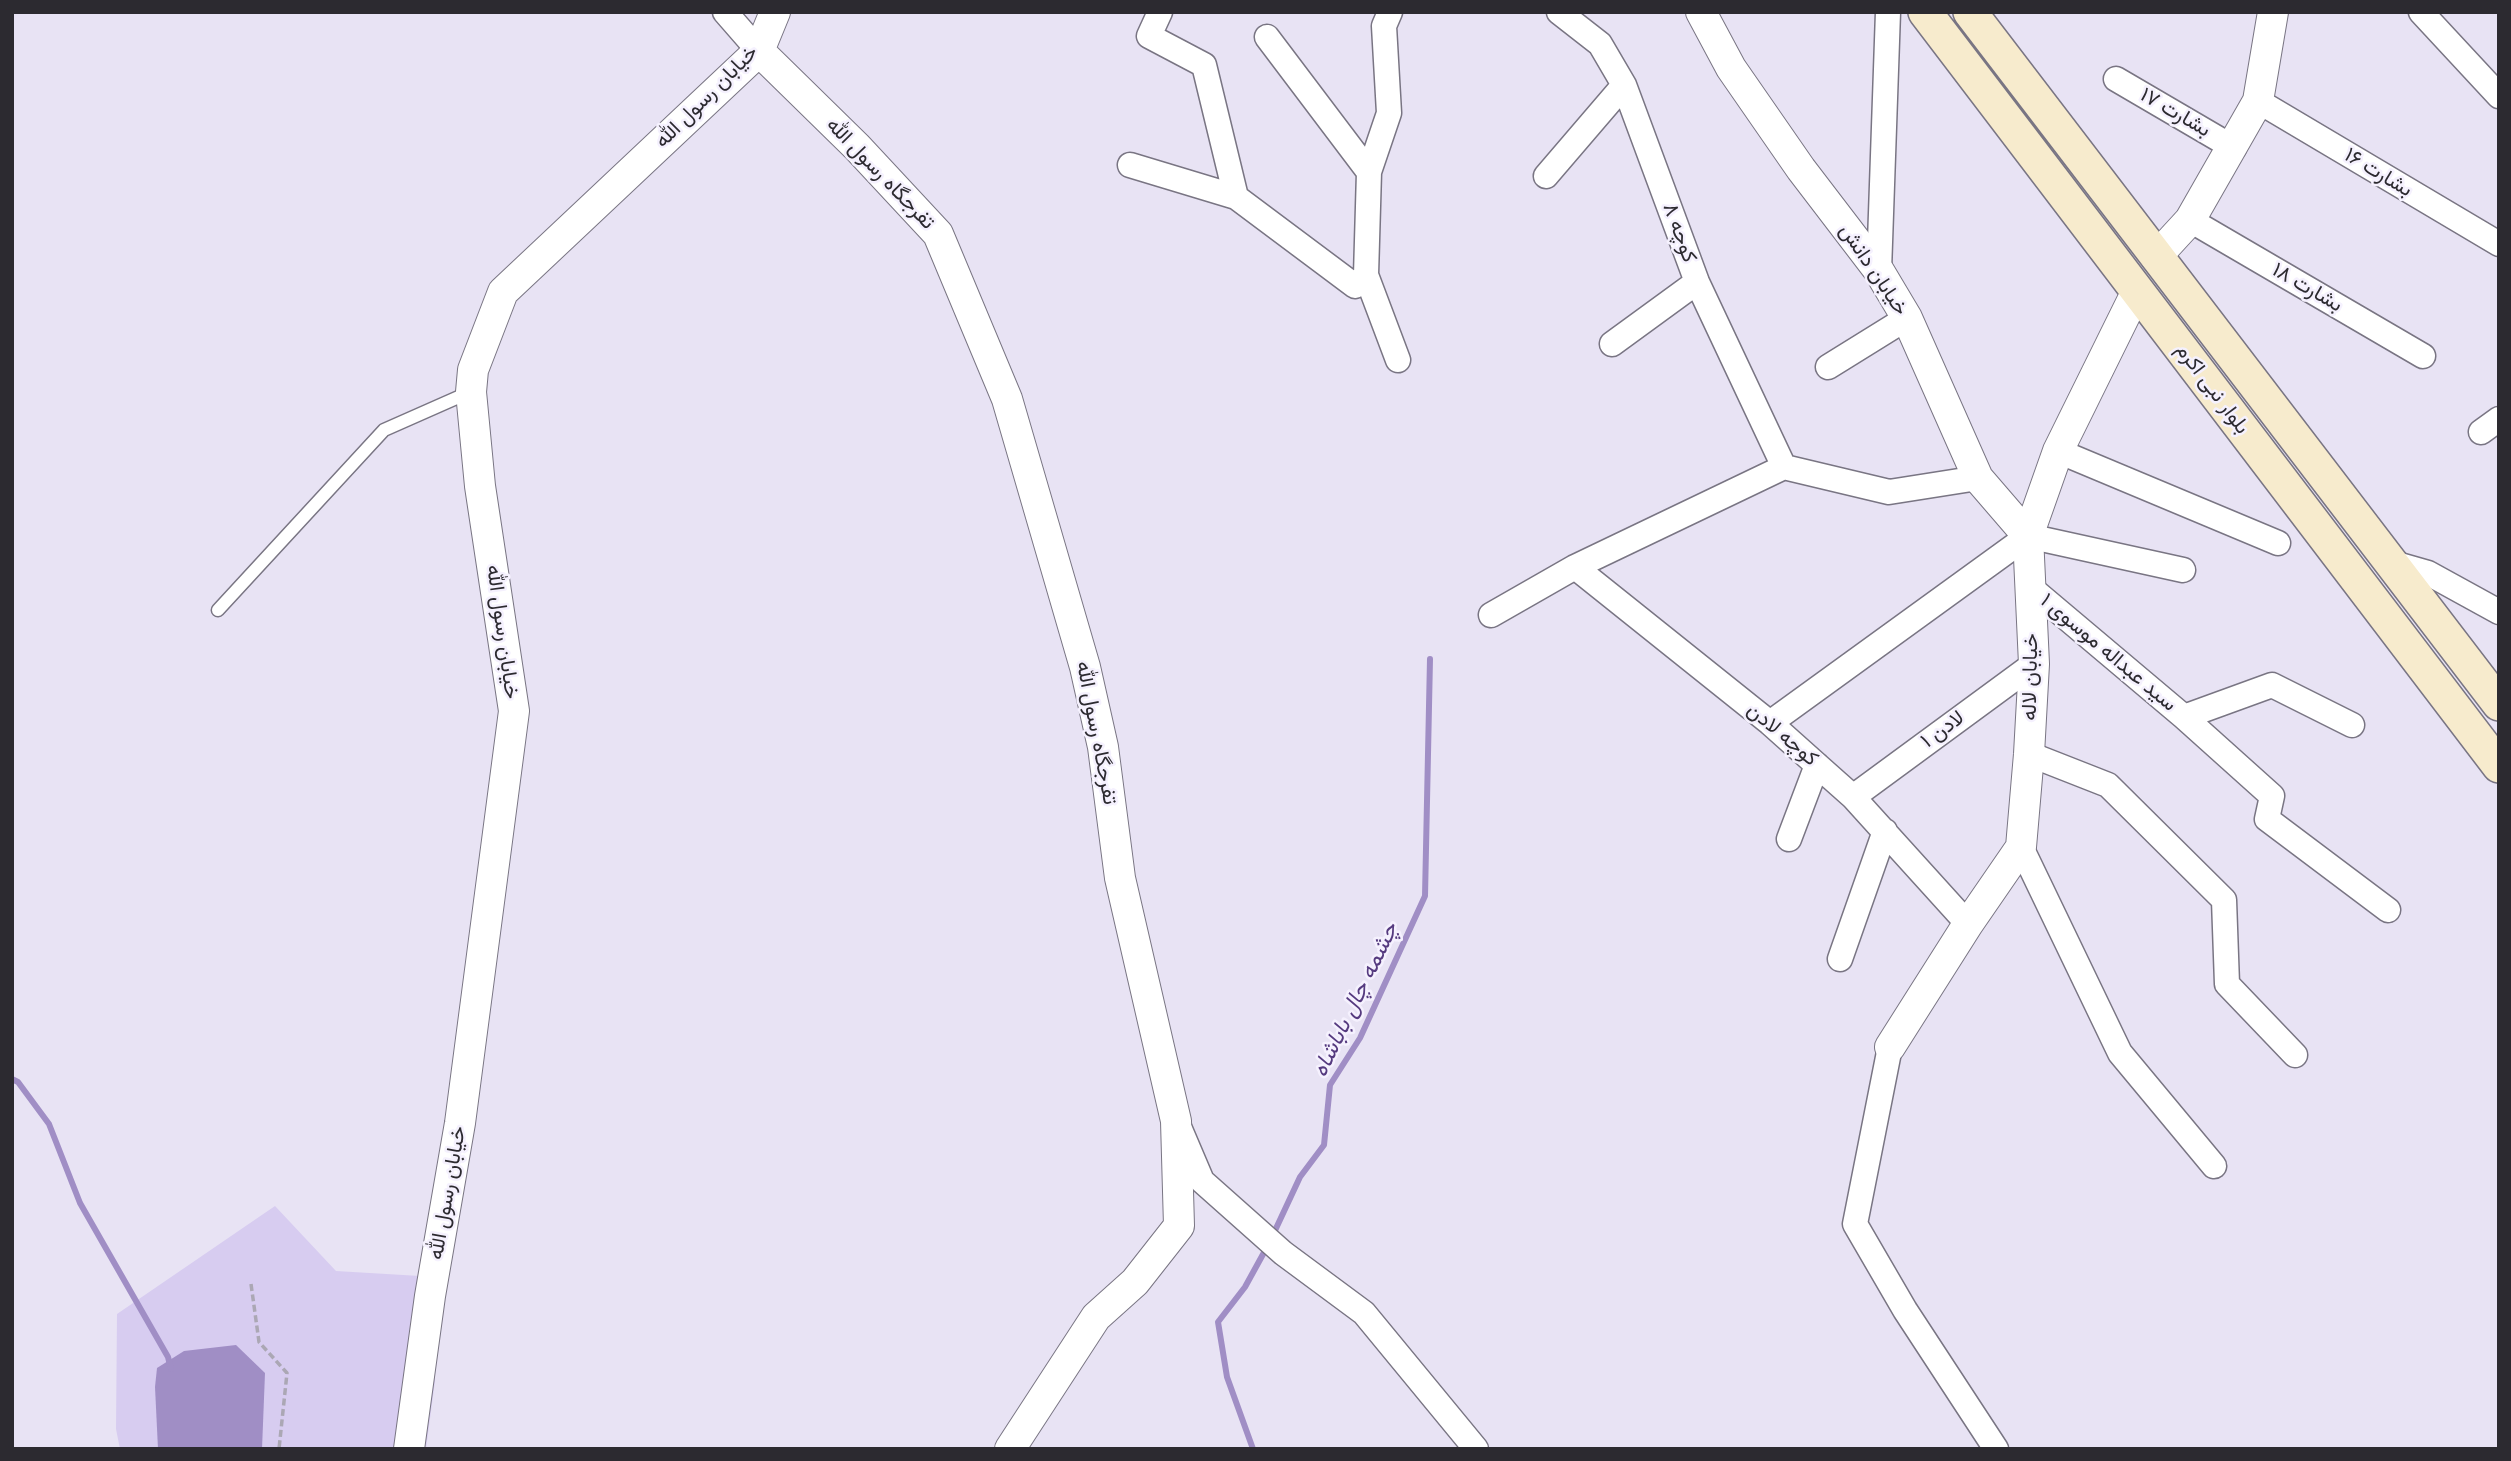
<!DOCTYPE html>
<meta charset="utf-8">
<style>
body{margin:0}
#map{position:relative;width:2511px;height:1461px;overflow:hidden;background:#e8e3f4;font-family:"Varela Round",sans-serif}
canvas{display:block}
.frame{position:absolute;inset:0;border:14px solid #2c2a30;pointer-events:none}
</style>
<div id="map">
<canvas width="2511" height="1461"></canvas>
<div class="frame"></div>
</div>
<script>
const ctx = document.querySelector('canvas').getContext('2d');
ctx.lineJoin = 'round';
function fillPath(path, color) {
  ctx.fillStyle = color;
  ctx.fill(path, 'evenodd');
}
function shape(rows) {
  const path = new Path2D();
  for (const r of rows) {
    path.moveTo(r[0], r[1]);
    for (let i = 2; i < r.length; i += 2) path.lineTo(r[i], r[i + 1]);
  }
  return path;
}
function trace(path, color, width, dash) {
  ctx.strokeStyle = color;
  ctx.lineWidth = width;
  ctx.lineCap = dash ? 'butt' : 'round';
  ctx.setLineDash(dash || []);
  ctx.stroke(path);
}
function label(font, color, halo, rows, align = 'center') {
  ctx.font = font + ' "Varela Round",Vazirmatn,sans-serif';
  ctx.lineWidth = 5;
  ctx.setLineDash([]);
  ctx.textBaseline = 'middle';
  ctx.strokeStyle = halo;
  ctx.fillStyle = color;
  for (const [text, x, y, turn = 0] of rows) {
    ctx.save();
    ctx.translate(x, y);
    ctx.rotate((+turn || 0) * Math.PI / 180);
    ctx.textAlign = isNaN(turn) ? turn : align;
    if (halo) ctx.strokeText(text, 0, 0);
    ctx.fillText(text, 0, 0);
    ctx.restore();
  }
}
fillPath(shape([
 [275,1206,336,1271,420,1276,435,1381,426,1449,120,1449,116,1429,117,1314]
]), '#d7ccf0');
fillPath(shape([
 [236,1345,265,1373,262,1449,158,1449,155,1387,157,1368,184,1351]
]), '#a08ec5');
trace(shape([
 [12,1079,18,1082,49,1124,80,1203,168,1357,171,1369],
 [1272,1237,1300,1177,1324,1145,1330,1085,1360,1038,1425,896,1430,659],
 [1253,1449,1227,1377,1218,1322,1245,1287,1267,1247]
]), '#a08ec5', 6);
const service = shape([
 [218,610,384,430,470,392]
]);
const minor = shape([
 [725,12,759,51],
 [1160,12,1149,36,1204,65,1236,197],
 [1559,12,1600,44,1624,85,1697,282,1784,467],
 [2421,12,2499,96],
 [1267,37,1369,172],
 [2116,79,2234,148],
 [2258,101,2499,244],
 [1130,165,1236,197,1355,286,1366,275,1369,172,1389,113,1384,26,1390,12],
 [1546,176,1624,85],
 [2190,220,2423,356],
 [1879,271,1888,12],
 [1366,275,1398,360],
 [1612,344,1697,282],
 [1828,367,1907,318],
 [2481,432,2499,419],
 [2058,451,2278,543],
 [2393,563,2428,573,2499,612],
 [1575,567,1770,723,1817,765,1853,797,1968,924],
 [2031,588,2184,717,2272,796,2267,819,2388,910],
 [1491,615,1575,567,1784,467,1889,492,1978,478],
 [2184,717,2272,685,2352,725],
 [1770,723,2028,536,2183,570],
 [2029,754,2108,785,2224,900,2227,984,2295,1055],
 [1853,797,2034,664],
 [1789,839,1817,765],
 [2021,847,2120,1053,2214,1166],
 [1840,959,1885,831],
 [1890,1047,1855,1224,1905,1310,1996,1449],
 [1179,1127,1202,1181,1283,1253,1364,1313,1476,1449]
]);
const tertiary = shape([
 [1701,12,1731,68,1801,169,1879,271,1907,318,1978,478,2028,536],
 [759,51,857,147,938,234,1007,399,1085,667,1103,747,1120,878,1176,1121,1179,1226,1135,1282,1096,1317,1010,1449],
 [2156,257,2190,220,2258,101,2273,12],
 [1890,1047,1968,924,2021,847,2029,754,2034,664,2028,536,2058,451,2137,291],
 [409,1449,430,1296,460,1123,514,711,480,486,471,392,473,370,503,292,759,51,775,12]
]);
const secondary = shape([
 [1925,12,2499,766],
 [1970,12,2499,704]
]);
trace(service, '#797583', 15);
trace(minor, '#797583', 27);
trace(tertiary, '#797583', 32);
trace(secondary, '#797583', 36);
trace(shape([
 [251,1284,259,1342,287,1373,279,1449]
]), '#aba7b4', 3.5, [7, 3.5]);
trace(service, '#fff', 12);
trace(minor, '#fff', 24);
trace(tertiary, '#fff', 30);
trace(secondary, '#f7ebcd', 33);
label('21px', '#2c2a30', '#f5f1fe', [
 ["خیابان رسول الله",707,97,-45],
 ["بشارت ۱۷",2175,113,30],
 ["بشارت ۱۶",2378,173,31],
 ["تفرجگاه رسول الله",880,174,46],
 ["کوچه ۸",1679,233,70],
 ["خیابان دانش",1873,270,56],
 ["بشارت ۱۸",2307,288,30],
 ["بلوار نبی اکرم",2212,389,53],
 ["خیابان رسول الله",502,632,82],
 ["سید عبداله موسوی ۱",2108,653,40],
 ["خیابان لاله",2031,677,-89],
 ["لادن ۱",1943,730,-36],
 ["تفرجگاه رسول الله",1096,733,79],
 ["کوچه لادن",1782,735,40],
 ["خیابان رسول الله",448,1193,-80]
]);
label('italic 23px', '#553a7f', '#f5f1fe', [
 ["چشمه چال باباشاه",1356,1000,-64]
]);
</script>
